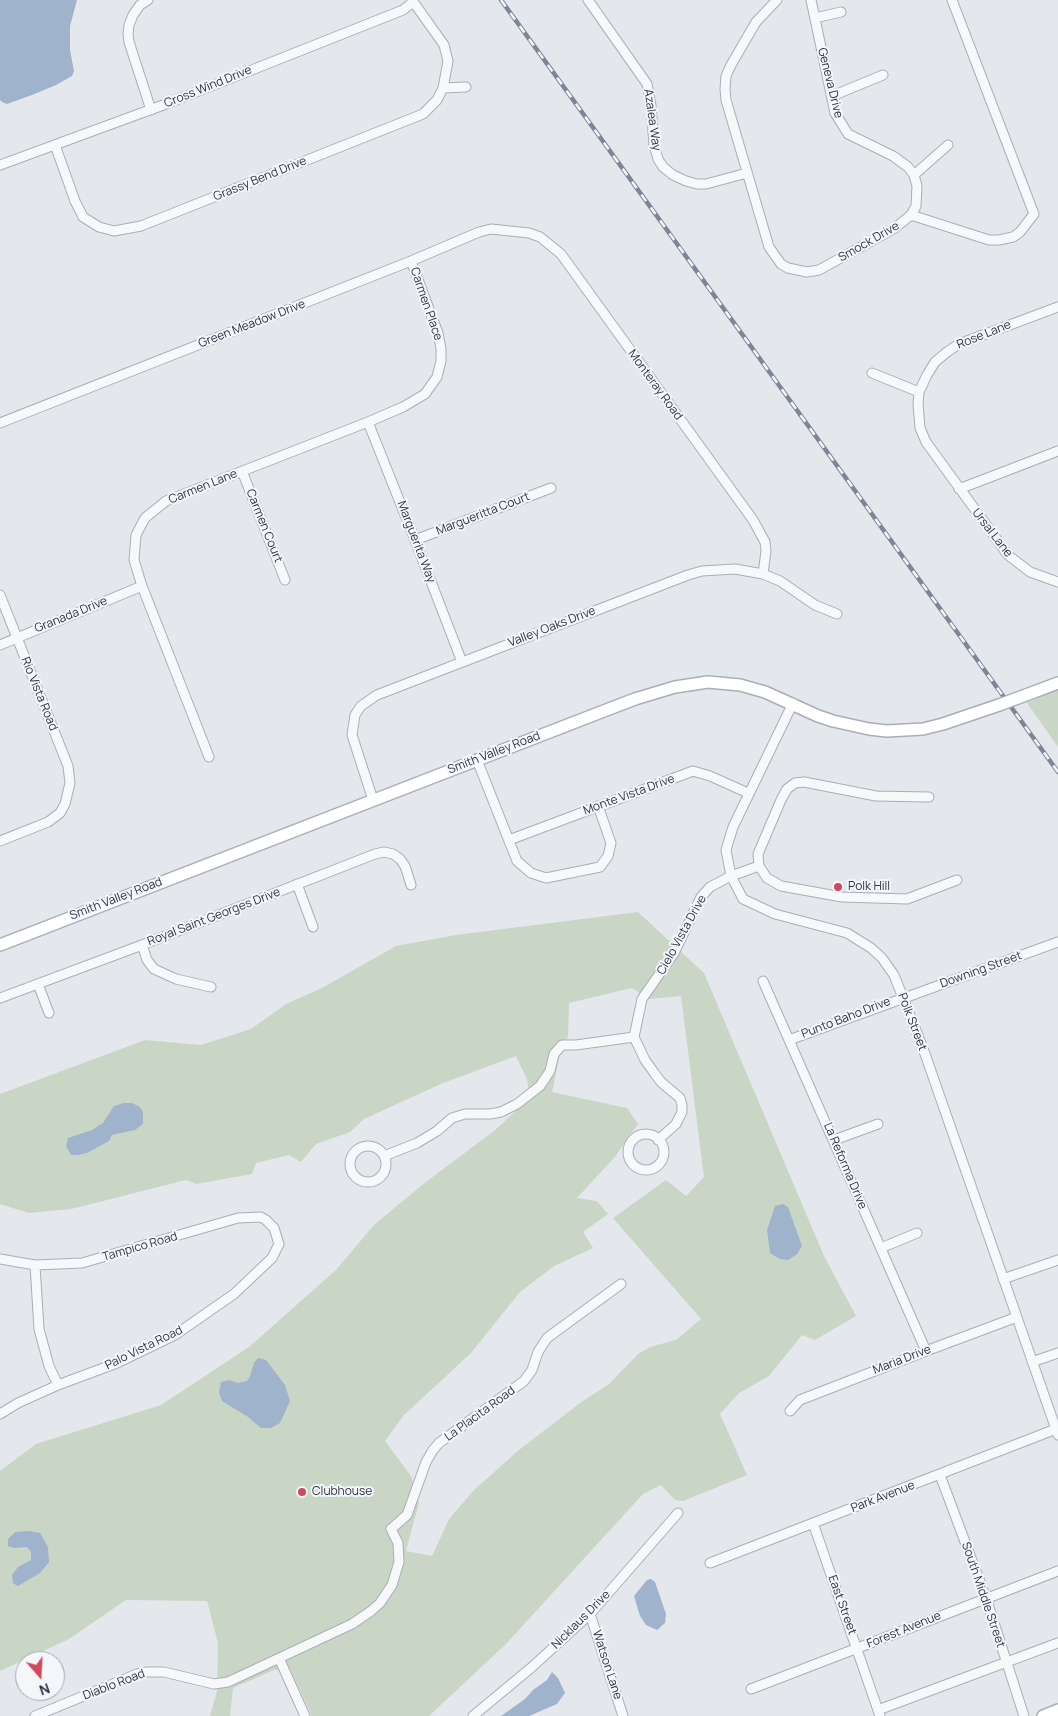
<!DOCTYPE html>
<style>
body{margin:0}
#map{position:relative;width:1058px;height:1716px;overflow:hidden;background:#e4e7ec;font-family:Manrope,sans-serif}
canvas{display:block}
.north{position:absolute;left:15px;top:1651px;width:50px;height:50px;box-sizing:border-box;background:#f4f6f9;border:1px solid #a4a8b1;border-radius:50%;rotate:161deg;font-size:14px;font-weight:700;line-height:20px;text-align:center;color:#2b3445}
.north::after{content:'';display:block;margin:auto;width:18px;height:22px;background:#d1495b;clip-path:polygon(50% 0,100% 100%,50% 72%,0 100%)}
</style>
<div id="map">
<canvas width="1058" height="1716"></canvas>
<div class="north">N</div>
</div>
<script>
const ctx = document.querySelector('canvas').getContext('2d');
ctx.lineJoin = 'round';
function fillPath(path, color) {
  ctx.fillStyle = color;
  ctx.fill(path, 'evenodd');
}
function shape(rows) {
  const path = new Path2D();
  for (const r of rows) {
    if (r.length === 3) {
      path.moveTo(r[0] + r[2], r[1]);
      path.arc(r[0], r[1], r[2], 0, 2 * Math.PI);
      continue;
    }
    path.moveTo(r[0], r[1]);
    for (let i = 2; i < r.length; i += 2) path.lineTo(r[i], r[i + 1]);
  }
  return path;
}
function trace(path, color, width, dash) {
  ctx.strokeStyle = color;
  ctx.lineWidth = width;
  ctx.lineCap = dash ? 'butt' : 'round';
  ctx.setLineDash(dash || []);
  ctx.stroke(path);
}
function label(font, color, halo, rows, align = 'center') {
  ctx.font = font + ' Manrope,sans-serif';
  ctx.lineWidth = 4;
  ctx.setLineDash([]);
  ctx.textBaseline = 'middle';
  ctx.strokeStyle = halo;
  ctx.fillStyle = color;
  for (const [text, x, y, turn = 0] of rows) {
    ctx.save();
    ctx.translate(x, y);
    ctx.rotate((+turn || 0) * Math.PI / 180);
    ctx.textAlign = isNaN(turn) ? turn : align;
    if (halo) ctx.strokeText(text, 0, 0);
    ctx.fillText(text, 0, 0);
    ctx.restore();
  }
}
fillPath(shape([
 [1058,689,1058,747,1027,703],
 [638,912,704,973,824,1256,856,1316,815,1340,802,1335,769,1376,739,1393,720,1414,747,1475,683,1501,675,1500,661,1485,643,1494,506,1644,429,1716,312,1716,290,1669,274,1670,233,1688,230,1716,210,1716,217,1691,218,1643,207,1601,126,1600,69,1639,0,1671,0,1471,36,1444,161,1405,249,1347,336,1270,374,1225,422,1185,494,1131,530,1098,527,1079,516,1056,443,1083,364,1119,350,1132,316,1144,301,1162,289,1155,256,1163,252,1174,196,1184,186,1180,71,1209,29,1213,0,1204,0,1094,145,1040,201,1045,251,1029,286,1004,322,988,396,946,456,935],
 [632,988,649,999,681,996,704,1177,686,1196,666,1180,613,1218,701,1319,676,1340,650,1347,638,1354,609,1384,580,1403,519,1450,474,1490,449,1519,432,1556,406,1551,419,1503,411,1476,385,1441,403,1416,471,1353,520,1292,554,1266,593,1248,583,1232,608,1214,597,1201,577,1198,614,1158,638,1124,627,1108,552,1092,560,1054,568,1036,569,1003]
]), '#c9d6c5');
fillPath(shape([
 [0,0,77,0,70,26,70,50,74,71,72,76,56,85,32,95,7,104,2,102,0,100],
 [124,1103,132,1103,140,1107,143,1112,143,1124,135,1130,112,1135,109,1141,87,1153,78,1155,71,1155,66,1146,68,1138,92,1130,103,1123,114,1106],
 [783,1204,788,1207,802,1246,797,1254,788,1260,780,1259,770,1253,767,1230,775,1206],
 [258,1358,266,1360,285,1385,290,1401,280,1423,271,1428,261,1428,248,1417,222,1401,219,1392,221,1382,229,1380,238,1383,247,1381,250,1376,254,1363],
 [29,1531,40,1533,48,1547,49,1562,40,1573,18,1586,16,1585,13,1583,12,1575,18,1567,31,1560,31,1552,27,1547,14,1548,8,1546,8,1539,15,1532],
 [651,1579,655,1582,666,1614,665,1623,657,1630,646,1625,640,1616,634,1596,647,1580],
 [552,1672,558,1678,565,1693,557,1704,529,1716,501,1716,525,1699,533,1690,547,1680]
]), '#9fb4cc');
const street = shape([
 [148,0,140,5,133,15,129,25,128,34,129,42,151,110],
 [588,0,647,84,651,105,654,145,658,159,663,167,673,175,686,181,697,184,706,184,747,173],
 [777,0,756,22,731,65,726,76,725,89,726,100,769,247,781,264,788,268,807,272,819,270,895,228,911,215,989,240,999,240,1013,237,1020,232,1034,214,952,0],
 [811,0,835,113,848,134,893,156,908,167,914,175,917,186,916,206,911,215],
 [815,18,841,12],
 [443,88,466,87],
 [832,96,883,75],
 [55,145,75,201,83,217,99,227,114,231,141,226,423,114,437,100,443,88,448,61,444,45,412,0],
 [0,165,166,104,403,10,413,2],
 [914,175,948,145],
 [1058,307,959,344,947,352,935,362,927,375,919,392,918,404,920,428,926,442,1008,555,1030,572,1058,582],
 [872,373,919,392],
 [368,422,415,540,462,662],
 [0,423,411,261,479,232,491,229,529,233,540,237,561,254,753,520,765,542,766,551,763,574],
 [242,471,285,580],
 [959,489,1058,451],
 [415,540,551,488],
 [0,595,68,766,70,783,65,804,60,813,48,822,0,841],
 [0,645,142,586],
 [793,703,733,827,726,850,731,876,743,899,775,914,847,933,871,948,882,958,894,975,924,1051,1058,1435],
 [209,757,142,586,134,560,136,535,145,518,166,501,368,422,403,407,425,394,437,377,441,361,441,349,438,333,411,261],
 [477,760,517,861,531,873,546,878,600,867,608,856,611,843,598,806],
 [929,797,876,796,804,782,795,783,787,789,781,800,758,854,759,866,767,878,781,886,842,897,907,899,957,880],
 [373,800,352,735,355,715,361,706,377,695,688,575,702,571,735,569,763,574,780,581,815,605,837,614],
 [509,840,693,771,710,776,748,793],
 [297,884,313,927],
 [142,945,147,960,154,969,176,979,211,987],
 [763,981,926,1351],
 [38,984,49,1013],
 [0,998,142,945,375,854,384,852,393,854,400,859,405,866,411,885],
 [634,1037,645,1060,655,1074,661,1082,680,1098,682,1105,682,1112,676,1124,658,1140],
 [789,1040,1058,942],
 [646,1152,18],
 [834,1140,878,1124],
 [368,1164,18],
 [384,1156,417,1143,437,1131,452,1118,465,1114,490,1114,501,1112,517,1104,540,1086,550,1071,554,1054,562,1045,576,1045,634,1037,642,999,674,953,701,897,710,887,731,876,759,866],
 [881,1248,917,1233],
 [0,1259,35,1265,82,1263,238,1218,261,1217,266,1220,274,1228,279,1244,272,1258,234,1294,175,1335,117,1363,58,1385,18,1403,0,1414],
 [35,1265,39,1329,49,1366,58,1385],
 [1003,1279,1058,1260],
 [1032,1362,1058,1353],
 [790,1411,800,1400,926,1351,1017,1317],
 [940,1475,986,1598,1024,1716],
 [813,1523,880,1716],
 [710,1563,1056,1429],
 [590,1614,623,1716],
 [279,1658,305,1716],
 [751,1689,1058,1571],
 [878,1710,1058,1643],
 [35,1716,137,1674,147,1672,164,1672,214,1684,228,1682,352,1624,371,1611,380,1603,392,1585,399,1562,398,1543,391,1529,407,1515,426,1462,433,1450,439,1443,524,1381,532,1370,538,1352,547,1338,621,1284],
 [473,1716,532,1667,590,1614,678,1513]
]);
const secondary = shape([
 [1026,695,1058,683],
 [0,945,596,714,635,699,675,687,708,682,740,685,765,692,818,716,833,721,869,729,887,731,923,729,943,724,999,705],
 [1043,1716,1058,1710]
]);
trace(street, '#a9aeb7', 11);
trace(secondary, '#a9aeb7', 14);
trace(street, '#f7f8fa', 9);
trace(secondary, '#fff', 11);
const rail = shape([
 [501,0,1058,772]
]);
trace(rail, '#7d8696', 4.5);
trace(rail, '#f4f6f9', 2.5, [8]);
const secondaryBridge = shape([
 [999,705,1026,695]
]);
trace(secondaryBridge, '#a9aeb7', 14, []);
trace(secondaryBridge, '#fff', 11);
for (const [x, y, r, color] of [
 [838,887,5,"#d1495b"],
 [302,1492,5,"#d1495b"]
]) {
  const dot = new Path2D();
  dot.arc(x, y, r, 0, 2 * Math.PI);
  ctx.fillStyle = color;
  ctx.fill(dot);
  trace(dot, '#f4f6f9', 2);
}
label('12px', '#2b3445', '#f4f6f9', [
 ["Geneva Drive",830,83,76],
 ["Cross Wind Drive",208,87,-22],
 ["Azalea Way",652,120,82],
 ["Grassy Bend Drive",260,179,-22],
 ["Smock Drive",869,242,-30],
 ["Carmen Place",426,304,71],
 ["Green Meadow Drive",252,324,-21],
 ["Rose Lane",984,335,-22],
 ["Monteray Road",655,385,54],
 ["Carmen Lane",203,487,-22],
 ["Margueritta Court",483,514,-21],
 ["Carmen Court",264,526,68],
 ["Ursal Lane",992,533,52],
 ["Marguerita Way",416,542,69],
 ["Granada Drive",71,615,-22],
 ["Valley Oaks Drive",552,627,-21],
 ["Rio Vista Road",39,694,68],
 ["Smith Valley Road",494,753,-21],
 ["Monte Vista Drive",629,795,-20],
 ["Smith Valley Road",116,899,-21],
 ["Royal Saint Georges Drive",214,917,-21],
 ["Cielo Vista Drive",682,935,-61],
 ["Downing Street",981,970,-20],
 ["Punto Baho Drive",846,1018,-21],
 ["Polk Street",912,1022,69],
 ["La Reforma Drive",845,1166,67],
 ["Tampico Road",140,1247,-16],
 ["Palo Vista Road",144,1348,-26],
 ["Maria Drive",902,1360,-21],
 ["La Placita Road",480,1414,-36],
 ["Park Avenue",883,1497,-21],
 ["South Middle Street",983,1595,71],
 ["East Street",842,1605,70],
 ["Nicklaus Drive",581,1620,-45],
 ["Forest Avenue",904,1630,-22],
 ["Watson Lane",607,1665,72],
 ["Diablo Road",114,1685,-21]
]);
label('12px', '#2b3445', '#f4f6f9', [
 ["Polk Hill",848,887],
 ["Clubhouse",312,1492]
], 'left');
</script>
